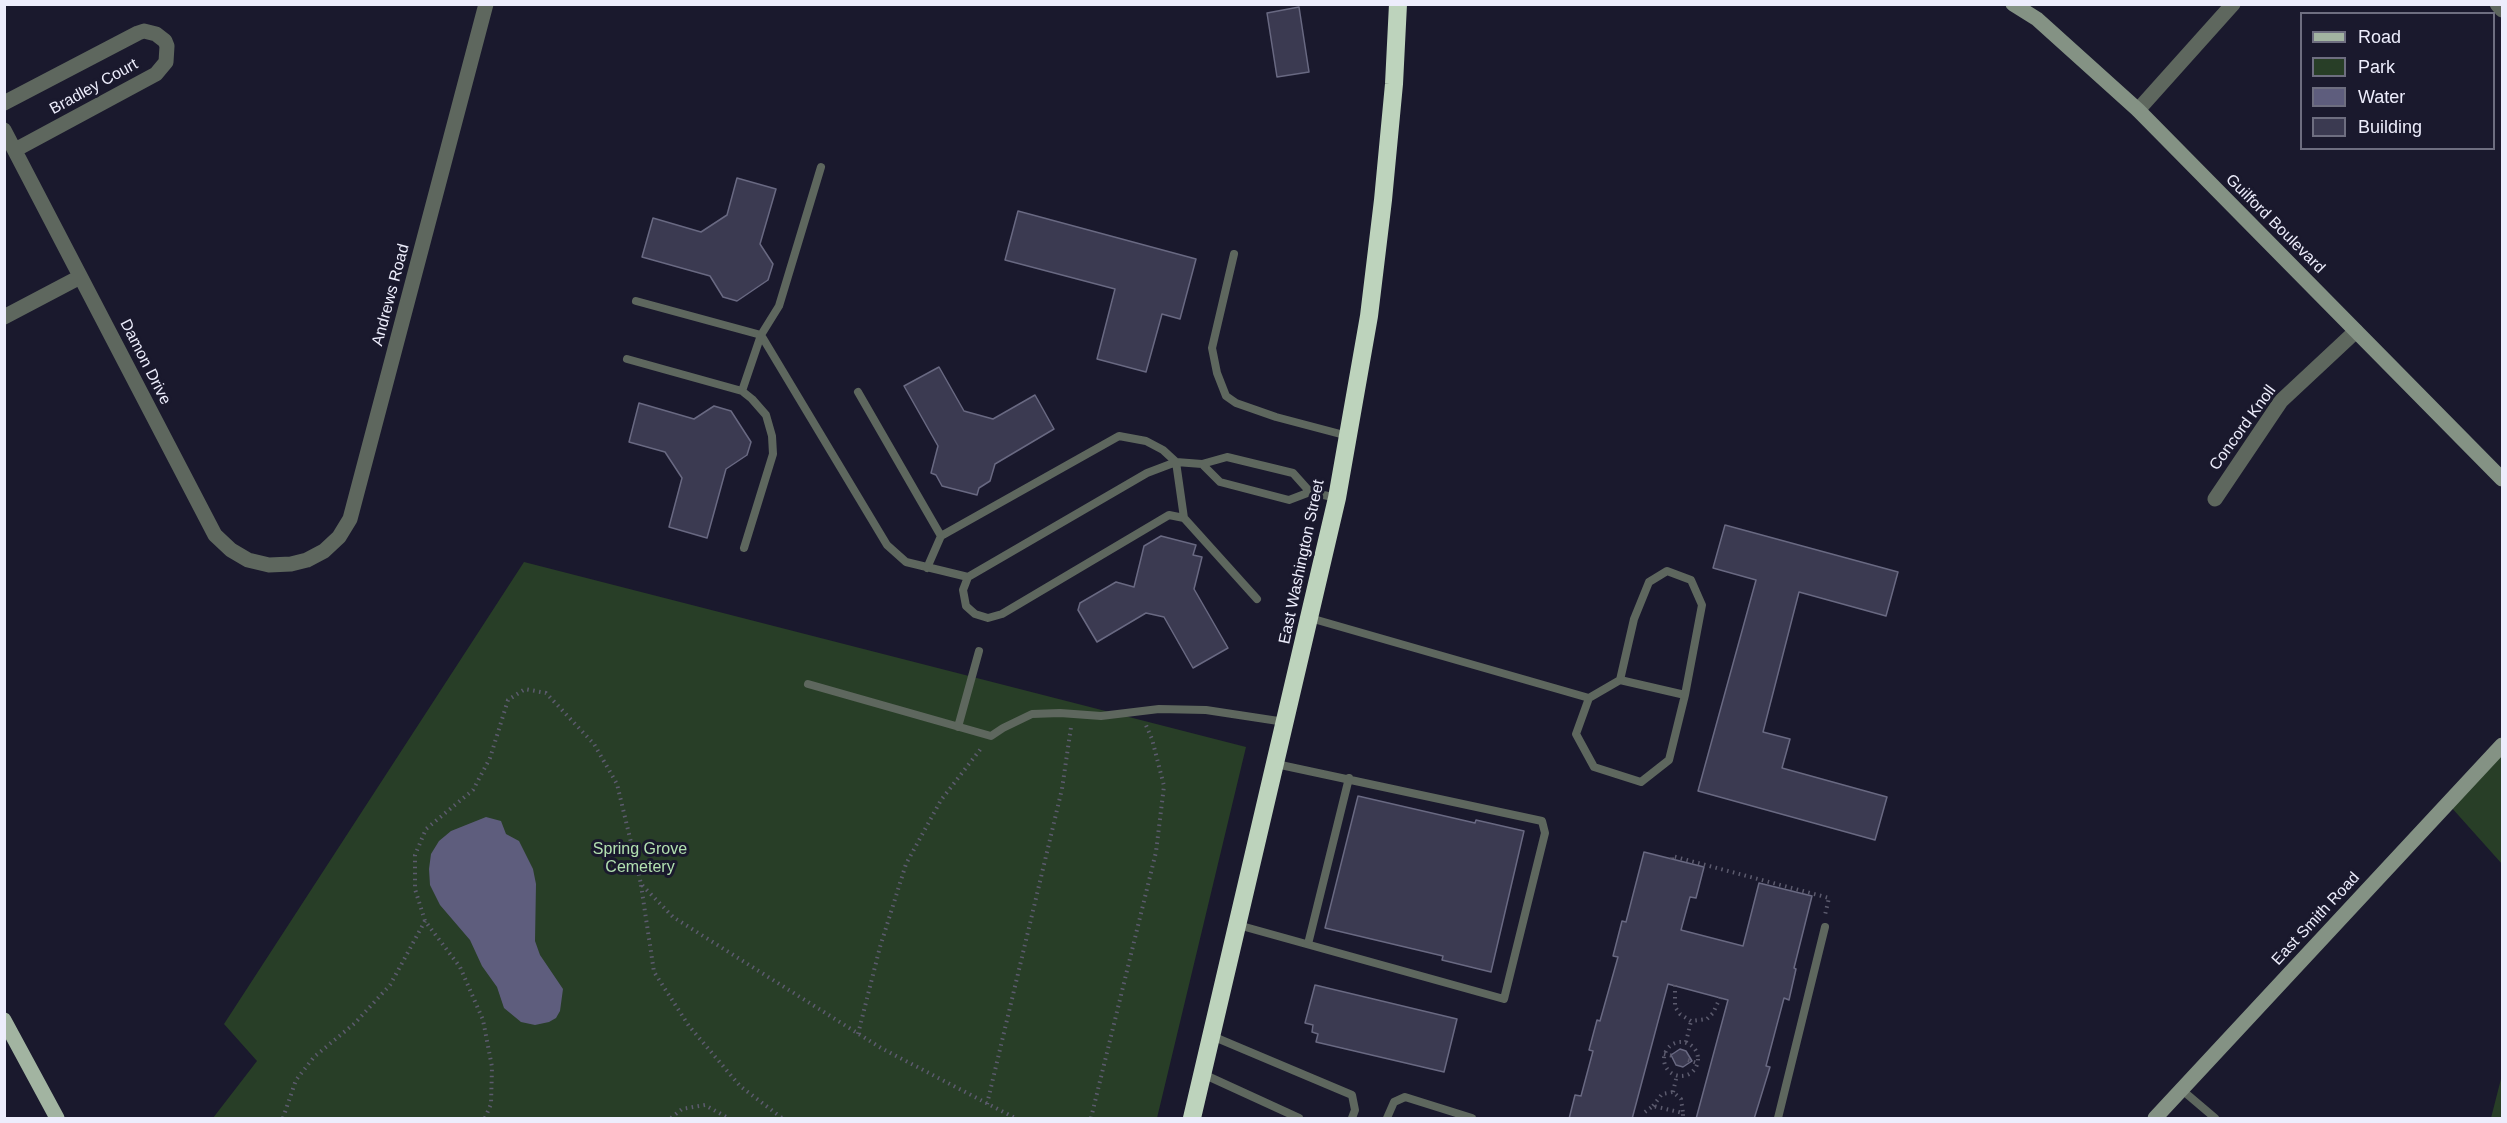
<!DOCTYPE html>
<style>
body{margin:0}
#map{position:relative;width:2507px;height:1123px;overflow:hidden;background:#1a192d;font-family:Helvetica,sans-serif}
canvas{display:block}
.frame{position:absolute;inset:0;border:6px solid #ededfc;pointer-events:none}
.legend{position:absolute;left:2300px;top:12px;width:195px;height:138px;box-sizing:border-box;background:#1a192d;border:2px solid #6e6e80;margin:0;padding:8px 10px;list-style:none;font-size:18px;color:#ededfc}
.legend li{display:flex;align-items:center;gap:12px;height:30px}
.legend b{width:30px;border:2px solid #6e6e80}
</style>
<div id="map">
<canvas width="2507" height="1123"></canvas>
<div class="frame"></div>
<ul class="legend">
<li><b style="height:8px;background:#a2b4a1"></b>Road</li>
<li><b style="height:16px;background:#283e27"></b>Park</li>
<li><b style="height:16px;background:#5e5d7d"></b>Water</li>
<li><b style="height:16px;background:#3b3a51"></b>Building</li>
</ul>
</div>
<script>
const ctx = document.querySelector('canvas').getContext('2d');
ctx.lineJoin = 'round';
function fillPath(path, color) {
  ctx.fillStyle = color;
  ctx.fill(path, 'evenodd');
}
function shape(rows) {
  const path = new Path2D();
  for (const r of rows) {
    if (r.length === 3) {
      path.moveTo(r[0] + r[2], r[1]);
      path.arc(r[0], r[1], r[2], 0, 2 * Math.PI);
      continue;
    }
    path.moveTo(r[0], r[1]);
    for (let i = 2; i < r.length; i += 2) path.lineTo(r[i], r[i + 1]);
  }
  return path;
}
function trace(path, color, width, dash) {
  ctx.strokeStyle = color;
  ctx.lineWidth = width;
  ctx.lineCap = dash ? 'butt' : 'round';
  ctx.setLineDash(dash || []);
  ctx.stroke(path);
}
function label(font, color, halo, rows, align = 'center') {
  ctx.font = font + ' Helvetica,sans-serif';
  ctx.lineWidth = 6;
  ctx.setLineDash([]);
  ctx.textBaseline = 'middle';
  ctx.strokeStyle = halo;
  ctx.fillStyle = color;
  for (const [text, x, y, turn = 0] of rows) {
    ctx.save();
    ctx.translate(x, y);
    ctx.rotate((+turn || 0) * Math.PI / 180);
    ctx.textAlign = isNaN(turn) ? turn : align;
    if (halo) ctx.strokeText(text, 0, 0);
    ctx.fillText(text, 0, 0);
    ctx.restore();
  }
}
fillPath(shape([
 [524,562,1246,747,1157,1118,213,1118,257,1061,224,1024],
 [2502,752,2502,864,2451,807],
 [2502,1075,2502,1118,2491,1118]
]), '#283e27');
fillPath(shape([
 [486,817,501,821,506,834,519,841,533,869,536,884,535,941,540,955,563,989,560,1011,556,1018,549,1022,535,1025,521,1022,504,1008,497,987,482,966,470,940,440,905,430,885,429,869,431,854,439,841,451,831]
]), '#5e5d7d');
const building = shape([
 [1299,7,1309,72,1277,77,1267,13,1299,7],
 [737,178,776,189,760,244,773,264,768,280,737,301,723,297,710,276,642,257,653,218,701,232,727,215,737,178],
 [1018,211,1196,259,1180,319,1162,314,1146,372,1097,359,1115,289,1005,260,1018,211],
 [939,367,964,411,993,419,1035,395,1054,429,995,464,990,481,979,488,977,495,942,486,936,475,931,473,938,446,904,386,939,367],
 [639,403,694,419,714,406,731,411,751,442,747,455,726,469,707,538,669,527,682,478,665,452,629,442,639,403],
 [1725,525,1898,572,1886,616,1799,592,1763,732,1790,739,1782,768,1887,797,1875,840,1698,791,1756,580,1713,568,1725,525],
 [1161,536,1196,545,1193,555,1202,557,1194,589,1228,648,1193,668,1164,617,1146,613,1097,642,1078,610,1080,603,1116,582,1134,587,1144,546,1161,536],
 [1358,796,1475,823,1476,820,1524,831,1491,972,1442,960,1443,956,1325,928,1358,796],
 [1644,852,1704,867,1696,898,1690,897,1681,930,1743,946,1759,883,1812,896,1794,968,1796,969,1789,1000,1784,998,1766,1066,1770,1067,1754,1119,1696,1119,1728,1000,1668,984,1632,1119,1569,1119,1575,1095,1581,1096,1593,1051,1589,1050,1597,1020,1600,1021,1618,957,1613,956,1622,921,1626,922,1644,852],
 [1315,985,1457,1019,1444,1072,1316,1042,1318,1034,1312,1032,1313,1025,1305,1023,1315,985],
 [1680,1049,1686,1051,1692,1061,1683,1067,1676,1065,1671,1055,1680,1049]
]);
fillPath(building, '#3b3a51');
trace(building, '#696982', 1.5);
trace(shape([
 [1672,859,1672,856,1829,898,1825,915],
 [641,885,654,972,689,1026,740,1086,782,1118],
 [1675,985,1675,1007,1680,1014,1691,1021,1707,1019,1713,1013,1720,998],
 [858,1034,880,947,906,864,941,800,983,746],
 [1681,1059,17],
 [1686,1042,1691,1021],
 [1664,1054,1674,1056],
 [1688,1060,1697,1063],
 [1673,1092,1677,1075],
 [987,1104,1062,789,1071,727],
 [1653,1106,1662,1094,1673,1092,1681,1099,1683,1113],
 [1645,1112,1653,1106,1683,1113,1683,1118],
 [283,1118,296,1080,314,1057,355,1023,390,985,425,921],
 [485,1118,491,1104,492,1067,483,1020,460,967,425,921,415,889,415,855,426,829,473,790,490,758,508,700,525,689,546,693,594,744,617,784,641,884,673,917,881,1048,1015,1118],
 [671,1118,682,1109,705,1105,728,1118],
 [1091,1118,1156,852,1164,786,1152,739,1145,723]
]), '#5c5b6e', 4, [1.5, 4.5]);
trace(shape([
 [821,167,779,306,761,335,887,545,906,562,968,577],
 [1234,254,1212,348,1217,373,1226,396,1236,403,1276,417,1348,436],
 [636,301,761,335,742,391],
 [627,359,742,391,752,399,766,415,772,436,773,454,744,548],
 [858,392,941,536],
 [1202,464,1176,462,1147,473,968,577,963,590,966,606,975,614,988,618,1002,614,1169,515,1184,518,1257,599],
 [1310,492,1289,500,1220,482,1202,464,1227,457,1293,473,1310,492,1337,498],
 [927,568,941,536,1119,436,1146,441,1163,450,1176,462,1184,518],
 [1310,618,1589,698,1576,734,1594,767,1641,782,1669,760,1685,695,1702,605,1691,580,1667,571,1649,582,1634,619,1620,680,1589,698],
 [1620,680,1685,695],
 [808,684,991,736,1003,728,1032,714,1060,713,1101,716,1159,709,1206,710,1285,722],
 [958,727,979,651],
 [1238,925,1504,999,1545,833,1542,821,1276,764],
 [1308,944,1349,778],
 [1212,1036,1352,1095,1355,1110,1352,1118],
 [1203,1074,1299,1118],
 [2182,1090,2215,1118],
 [1387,1118,1394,1102,1405,1097,1472,1118],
 [1778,1118,1825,927]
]), '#5e675e', 8);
trace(shape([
 [2497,4,2502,10],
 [4,103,138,33,144,31,156,34,165,41,167,46,166,62,156,74,15,150],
 [2138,110,2233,4],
 [4,130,215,535,231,550,248,560,269,565,291,564,307,560,324,551,339,537,350,519,486,4],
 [4,317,80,277],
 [2215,499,2281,401,2356,331]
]), '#5e675e', 15);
trace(shape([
 [2013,4,2037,19,2138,110,2502,479],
 [2155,1118,2502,745]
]), '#849284', 15);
trace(shape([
 [4,1020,57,1118]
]), '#a2b4a1', 15);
trace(shape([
 [1192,1118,1337,498,1369,316,1383,200,1394,84,1398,4]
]), '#bdd3bc', 18);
label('16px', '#ededfc', '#1a192d', [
 ["Bradley Court",94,87,-29],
 ["Guilford Boulevard",2275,224,45],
 ["Andrews Road",391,295,-75],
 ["Damon Drive",145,362,63],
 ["Concord Knoll",2243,428,-54],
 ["East Washington Street",1302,562,-78],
 ["East Smith Road",2316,919,-47]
]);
label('16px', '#b2e0b0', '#1a192d', [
 ["Spring Grove",640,850],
 ["Cemetery",640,868]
]);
</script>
